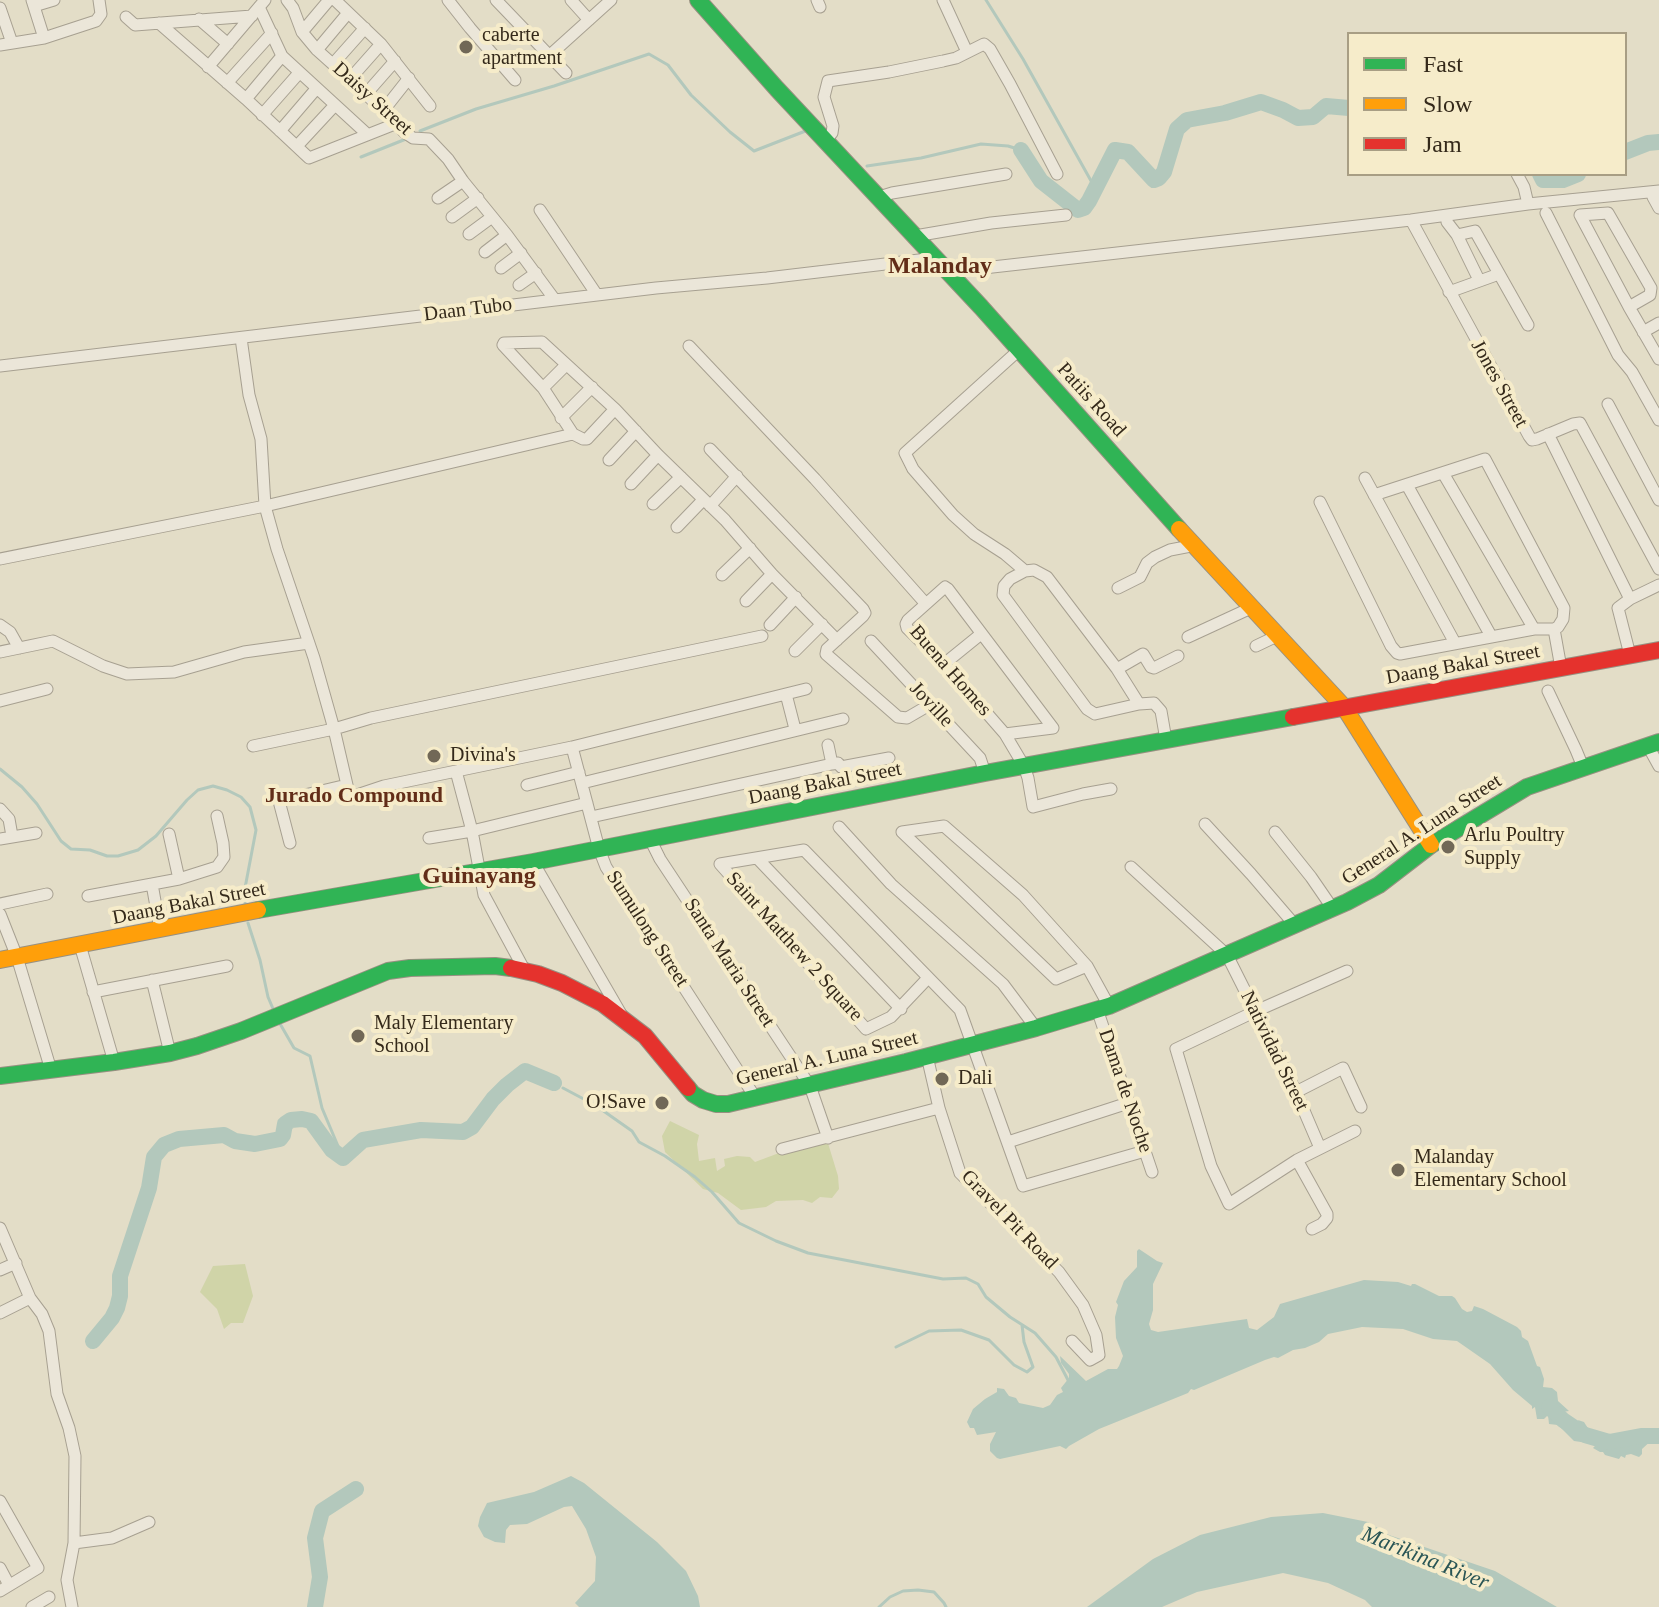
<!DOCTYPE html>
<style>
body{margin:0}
#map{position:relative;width:1659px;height:1607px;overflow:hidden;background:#e3ddc7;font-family:Georgia,serif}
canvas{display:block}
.legend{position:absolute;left:1347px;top:32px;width:280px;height:144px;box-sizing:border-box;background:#f6ecca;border:2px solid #a89e84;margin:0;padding:10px 14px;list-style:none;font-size:24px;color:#34291a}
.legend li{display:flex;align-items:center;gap:16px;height:40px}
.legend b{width:40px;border:2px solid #a89e84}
</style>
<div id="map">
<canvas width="1659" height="1607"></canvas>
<ul class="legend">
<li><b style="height:10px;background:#30b455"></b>Fast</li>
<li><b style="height:10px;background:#ff9f0a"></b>Slow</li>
<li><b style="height:10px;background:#e5322d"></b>Jam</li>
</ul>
</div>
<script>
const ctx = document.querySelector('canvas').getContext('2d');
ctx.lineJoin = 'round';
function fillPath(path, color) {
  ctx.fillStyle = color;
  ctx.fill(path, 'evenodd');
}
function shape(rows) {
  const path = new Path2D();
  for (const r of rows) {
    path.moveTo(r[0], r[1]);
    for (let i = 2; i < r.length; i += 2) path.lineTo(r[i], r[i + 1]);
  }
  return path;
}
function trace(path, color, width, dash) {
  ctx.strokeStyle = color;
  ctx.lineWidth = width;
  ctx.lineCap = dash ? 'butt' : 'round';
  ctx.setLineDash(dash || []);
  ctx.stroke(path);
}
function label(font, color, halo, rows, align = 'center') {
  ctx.font = font + ' Georgia,serif';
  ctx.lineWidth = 8;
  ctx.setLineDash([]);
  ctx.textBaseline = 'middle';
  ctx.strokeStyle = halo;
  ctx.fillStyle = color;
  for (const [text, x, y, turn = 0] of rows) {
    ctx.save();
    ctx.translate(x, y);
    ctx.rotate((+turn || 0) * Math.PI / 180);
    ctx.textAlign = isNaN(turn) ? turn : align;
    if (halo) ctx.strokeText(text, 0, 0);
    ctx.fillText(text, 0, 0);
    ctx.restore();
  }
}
fillPath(shape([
 [670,1121,699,1135,697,1144,699,1161,715,1158,717,1171,725,1166,724,1159,737,1156,750,1157,755,1162,787,1150,827,1140,838,1176,839,1189,832,1198,820,1197,812,1203,803,1200,776,1201,766,1207,741,1210,718,1193,703,1189,665,1152,662,1136],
 [245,1264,253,1296,243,1323,231,1323,224,1329,217,1309,200,1292,213,1266]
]), '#d0d4a8');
fillPath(shape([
 [1139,1249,1157,1261,1163,1263,1153,1284,1153,1310,1149,1324,1151,1330,1158,1332,1247,1319,1249,1328,1257,1330,1274,1317,1280,1304,1364,1280,1398,1282,1411,1286,1412,1284,1415,1284,1439,1296,1452,1296,1455,1298,1462,1309,1467,1312,1472,1311,1474,1306,1483,1309,1517,1327,1521,1331,1522,1337,1528,1341,1537,1366,1540,1367,1544,1379,1543,1387,1552,1388,1557,1392,1558,1401,1569,1411,1562,1412,1564,1424,1569,1426,1577,1425,1579,1423,1578,1420,1584,1422,1589,1430,1592,1439,1597,1443,1630,1444,1633,1440,1640,1439,1647,1432,1656,1429,1659,1434,1659,1442,1653,1439,1642,1449,1642,1454,1639,1457,1631,1454,1626,1455,1625,1458,1621,1456,1619,1459,1605,1455,1603,1452,1600,1452,1593,1448,1595,1446,1594,1443,1593,1445,1588,1441,1581,1442,1574,1441,1558,1425,1549,1424,1548,1415,1544,1419,1537,1419,1535,1407,1532,1409,1532,1406,1513,1390,1490,1364,1457,1341,1433,1339,1403,1329,1362,1327,1328,1334,1319,1342,1305,1348,1293,1350,1278,1358,1274,1357,1265,1360,1194,1390,1191,1389,1188,1393,1099,1429,1069,1446,1066,1449,1060,1446,1000,1459,997,1458,990,1451,990,1444,996,1432,977,1435,974,1428,970,1428,967,1422,973,1409,985,1399,997,1392,997,1388,1004,1389,1009,1396,1016,1398,1019,1403,1043,1408,1050,1405,1057,1395,1063,1392,1061,1388,1069,1378,1069,1374,1061,1363,1060,1356,1086,1381,1108,1369,1117,1369,1119,1366,1123,1356,1116,1338,1115,1317,1118,1305,1116,1302,1124,1281,1137,1267,1137,1251],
 [571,1476,584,1483,657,1542,686,1571,698,1596,700,1607,579,1607,575,1603,595,1581,596,1557,586,1529,572,1506,564,1507,527,1524,510,1525,506,1530,505,1543,495,1542,484,1537,478,1526,480,1517,487,1503,534,1492],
 [1323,1513,1368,1522,1389,1535,1495,1571,1557,1607,1372,1607,1365,1600,1328,1583,1283,1573,1197,1592,1162,1607,1087,1607,1153,1559,1200,1535,1271,1517]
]), '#b3c8bc');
trace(shape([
 [986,0,1023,59,1095,188],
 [420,131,476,109,554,86,649,54,668,65,691,95,730,132,754,151,808,130],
 [361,157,406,139],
 [867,166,921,158,981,144,1008,146,1021,150],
 [0,769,22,787,37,804,61,841,71,849,90,850,107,856,118,856,138,850,156,836,187,800,198,790,213,786,227,790,241,797,250,807,256,830,245,888,245,907],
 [248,923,260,960,268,997,274,1011],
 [279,1022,294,1048,310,1056,322,1108,343,1158],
 [563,1088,595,1105,632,1131,639,1142,665,1156,695,1177,712,1192,739,1223,776,1241,808,1253,943,1279,966,1278,978,1284,986,1297,1010,1317,1035,1333,1056,1357,1068,1380],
 [896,1347,929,1331,961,1330,989,1340,1014,1365,1027,1372,1033,1367,1024,1342,1022,1325],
 [879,1607,890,1597,903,1591,918,1590,934,1592,944,1603,946,1607]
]), '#b3c8bc', 3);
trace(shape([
 [1021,150,1041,181,1078,210,1084,208,1089,201,1115,150,1128,152,1154,180,1159,178,1164,172,1177,129,1187,120,1225,113,1261,102,1283,110,1298,118,1313,117,1326,106,1349,108],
 [1625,152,1648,143,1659,142],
 [1540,174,1543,180,1563,180,1578,174],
 [93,1341,112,1318,117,1308,120,1296,120,1276,149,1188,154,1157,164,1145,179,1139,224,1135,235,1141,255,1144,280,1139,283,1135,285,1124,291,1120,302,1119,311,1121,332,1150,343,1158,363,1140,421,1130,463,1132,472,1127,493,1099,507,1085,525,1071,554,1083],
 [1549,1407,1563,1420,1585,1435,1609,1442,1641,1436,1659,1436],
 [315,1607,320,1577,315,1538,322,1511,356,1489]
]), '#b3c8bc', 16);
const street = shape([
 [32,0,44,38],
 [287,0,293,8,302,32,317,50,366,94,404,132,413,138,429,139,448,159,463,181,507,235,555,300],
 [335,0,381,44,430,106],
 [448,0,470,28,515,80],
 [496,0,566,73],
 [571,0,589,20],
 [817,0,820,7],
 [943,0,967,52],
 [34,6,54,0],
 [259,7,282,56,367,134],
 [0,8,12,43],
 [126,17,135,25,252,16],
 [199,19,228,44],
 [159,23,246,99,309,158,395,124],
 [302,32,329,0],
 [0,45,44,38,96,21,101,14,99,0],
 [317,50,348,13],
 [550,55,611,0],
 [333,64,365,28],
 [208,67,265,0],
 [350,79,381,44],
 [227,83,272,33],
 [366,94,395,61],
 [246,99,282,56],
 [383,111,409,78],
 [262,115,299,73],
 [280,131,316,89],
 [826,140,832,133,833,126,824,97,828,81,889,72,943,61,956,58,984,44,990,49,1010,84,1057,174],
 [297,146,335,105],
 [1517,174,1524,187,1528,204],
 [879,197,892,193,1006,174],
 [1653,197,1659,208],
 [438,198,463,181],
 [540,210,597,295],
 [1546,213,1618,355,1632,372,1659,420],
 [452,217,478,198],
 [1411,220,1529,436,1532,440,1537,439,1573,424,1580,423,1659,569],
 [1447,222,1457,235,1479,280],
 [469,234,492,217],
 [1457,235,1475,231,1528,325],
 [915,236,991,223,1066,215],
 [485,252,507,235],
 [501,268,521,253],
 [948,272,1411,220,1528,204,1659,191],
 [519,285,536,273],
 [1449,292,1499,274],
 [1629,307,1650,295,1651,288,1608,213,1580,215,1629,307,1659,359],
 [1643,332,1659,323],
 [241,338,249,395,261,439,265,506,277,549,314,658,334,729,347,785,348,798,384,786,572,747,806,689],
 [689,346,815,479,926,604],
 [1019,350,905,453,913,469,953,515,974,534,1005,554,1025,571],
 [0,366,656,288,767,278,936,258],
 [543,388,566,365],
 [1608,404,1659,500],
 [615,409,587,439,583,439,573,434,543,388,503,345,504,343,542,342,615,409,658,455,725,520,772,574,837,640],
 [561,418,592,387],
 [1548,434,1630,599],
 [710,449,863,609,865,613,863,616,827,649,826,654,898,717,907,718,931,704],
 [609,460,636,431],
 [1443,473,1534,629],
 [1365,478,1455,643],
 [631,484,658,455],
 [1407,485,1491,636],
 [1374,495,1485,459,1564,608,1563,619,1558,627,1554,629,1561,668],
 [1320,502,1391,646,1397,653,1400,654,1534,629,1554,629],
 [653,504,681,477],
 [710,506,737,476],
 [677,527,703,500],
 [0,559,265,506,573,434],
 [722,575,750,548],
 [1118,588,1140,577,1147,563,1155,557,1170,550,1196,545],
 [746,601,772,574],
 [0,625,10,632,19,648],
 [770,625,796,597],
 [1188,637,1253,607],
 [871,641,980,758,985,773],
 [1256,646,1279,635],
 [795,651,822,624],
 [0,652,53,641,103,666,127,674,174,672,244,652,309,643],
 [1630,655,1618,608,1630,599,1659,585],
 [944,664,981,634],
 [1117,669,1143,654,1151,667,1154,668,1178,656],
 [1548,691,1576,750,1583,767],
 [786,694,795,729],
 [0,701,47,689],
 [1139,704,1117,669,1047,577,1034,570,1025,571,1010,579,1004,586,1003,595,1087,709,1095,714,1139,704,1154,703,1161,711,1166,740],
 [1005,734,1053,728,948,589,945,587,908,620,906,624,907,628,944,664,1005,734,1024,766,1028,778,1033,807,1083,794,1111,789],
 [828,745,832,764],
 [253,746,334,729,371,718,762,636],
 [1648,746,1659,766],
 [572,747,599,849,606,867,755,1097],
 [456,771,472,831,484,895,525,971],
 [582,783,843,719],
 [527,785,579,772],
 [0,809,9,819,12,836],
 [591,817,832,764,838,763,841,767,889,758],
 [1205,824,1251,874,1294,924],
 [839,827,891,884,1003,984,1036,1028],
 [902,832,944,826,1023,895,1087,966,1109,1006],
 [902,832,1056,979,1087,966],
 [1275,832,1311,877,1333,909],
 [169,834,179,879],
 [429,838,472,831,587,803],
 [0,839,36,833],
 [650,839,660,859,810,1086,828,1138],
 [290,843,279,801,347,785],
 [757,858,901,1009],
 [533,862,621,1014],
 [720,864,804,850,960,1010,1023,1186,1145,1151],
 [720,864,866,1029,891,1017,928,978],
 [1131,867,1227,955,1296,1092,1320,1148],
 [152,884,160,929],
 [88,896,179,879,217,867,224,857,223,843,217,816],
 [0,904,47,894],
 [0,914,17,957,51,1070],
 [80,945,114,1062],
 [1347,971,1256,1011,1176,1049,1211,1166,1229,1204,1297,1160,1355,1131],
 [152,980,170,1053],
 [93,992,227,966],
 [1097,1009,1152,1172],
 [927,1056,939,1108,960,1173,1059,1272,1083,1305,1096,1335,1099,1355,1090,1360,1072,1341],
 [1296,1092,1343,1068,1361,1107],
 [1008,1142,1128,1103],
 [782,1149,939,1108],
 [1297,1160,1327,1214,1327,1218,1322,1224,1312,1229],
 [0,1228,30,1298,42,1314,49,1331,57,1394,69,1428,75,1456,74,1543,67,1580,72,1607],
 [0,1270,16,1263],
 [0,1313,30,1298],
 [0,1501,38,1568,0,1591],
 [74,1543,112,1538,149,1522],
 [0,1568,9,1585],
 [32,1607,49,1597]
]);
const fast = shape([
 [698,0,777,89,981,307,1179,529],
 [258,910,533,862,985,773,1293,717],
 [0,1076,114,1062,170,1053,197,1046,241,1031,388,971,410,968,495,966,511,968],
 [688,1088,693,1094,703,1100,716,1104,728,1104,906,1062,1036,1028,1109,1006,1347,902,1379,885,1431,845,1527,787,1659,742]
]);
const slow = shape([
 [1179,529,1344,707,1431,845],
 [0,960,258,910]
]);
const jam = shape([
 [1293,717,1659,650],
 [511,968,538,974,562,983,603,1004,645,1036,688,1088]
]);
trace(street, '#a7a091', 13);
trace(fast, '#979081', 18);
trace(slow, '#979081', 18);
trace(jam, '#979081', 18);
trace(street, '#ebe6d9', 11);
trace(fast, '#30b455', 16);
trace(slow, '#ff9f0a', 16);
trace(jam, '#e5322d', 16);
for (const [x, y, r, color] of [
 [466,47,8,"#716857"],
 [434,756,8,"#716857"],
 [1448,847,8,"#716857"],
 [358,1036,8,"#716857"],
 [942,1079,8,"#716857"],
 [662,1103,8,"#716857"],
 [1398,1170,8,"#716857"]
]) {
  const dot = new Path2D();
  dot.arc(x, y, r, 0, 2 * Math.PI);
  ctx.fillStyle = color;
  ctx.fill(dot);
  trace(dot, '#f6ecca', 3);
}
label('20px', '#34291a', '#f6ecca', [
 ["caberte",482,36],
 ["apartment",482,59],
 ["Divina's",450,756],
 ["Arlu Poultry",1464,836],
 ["Supply",1464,859],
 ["Maly Elementary",374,1024],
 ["School",374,1047],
 ["Dali",958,1079],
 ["O!Save",646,1103,"right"],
 ["Malanday",1414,1158],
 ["Elementary School",1414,1181]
], 'left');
label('20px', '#34291a', '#f6ecca', [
 ["Daisy Street",372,99,42],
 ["Daan Tubo",468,310,-7],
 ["Jones Street",1499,384,61],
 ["Patiis Road",1091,400,48],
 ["Daang Bakal Street",1463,665,-10],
 ["Buena Homes",950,671,49],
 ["Joville",931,705,47],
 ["Daang Bakal Street",825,784,-11],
 ["General A. Luna Street",1422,830,-33],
 ["Daang Bakal Street",189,904,-11],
 ["Sumulong Street",647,929,57],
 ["Saint Matthew 2 Square",794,947,48],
 ["Santa Maria Street",729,963,57],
 ["Natividad Street",1274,1051,64],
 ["General A. Luna Street",827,1059,-13],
 ["Dama de Noche",1125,1091,71],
 ["Gravel Pit Road",1009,1220,46]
]);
label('bold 22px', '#622d18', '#f6ecca', [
 ["Jurado Compound",354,796]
]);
label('italic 22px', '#295555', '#f6ecca', [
 ["Marikina River",1425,1559,22]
]);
label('bold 24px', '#622d18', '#f6ecca', [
 ["Malanday",940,267],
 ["Guinayang",479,877]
]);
</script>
